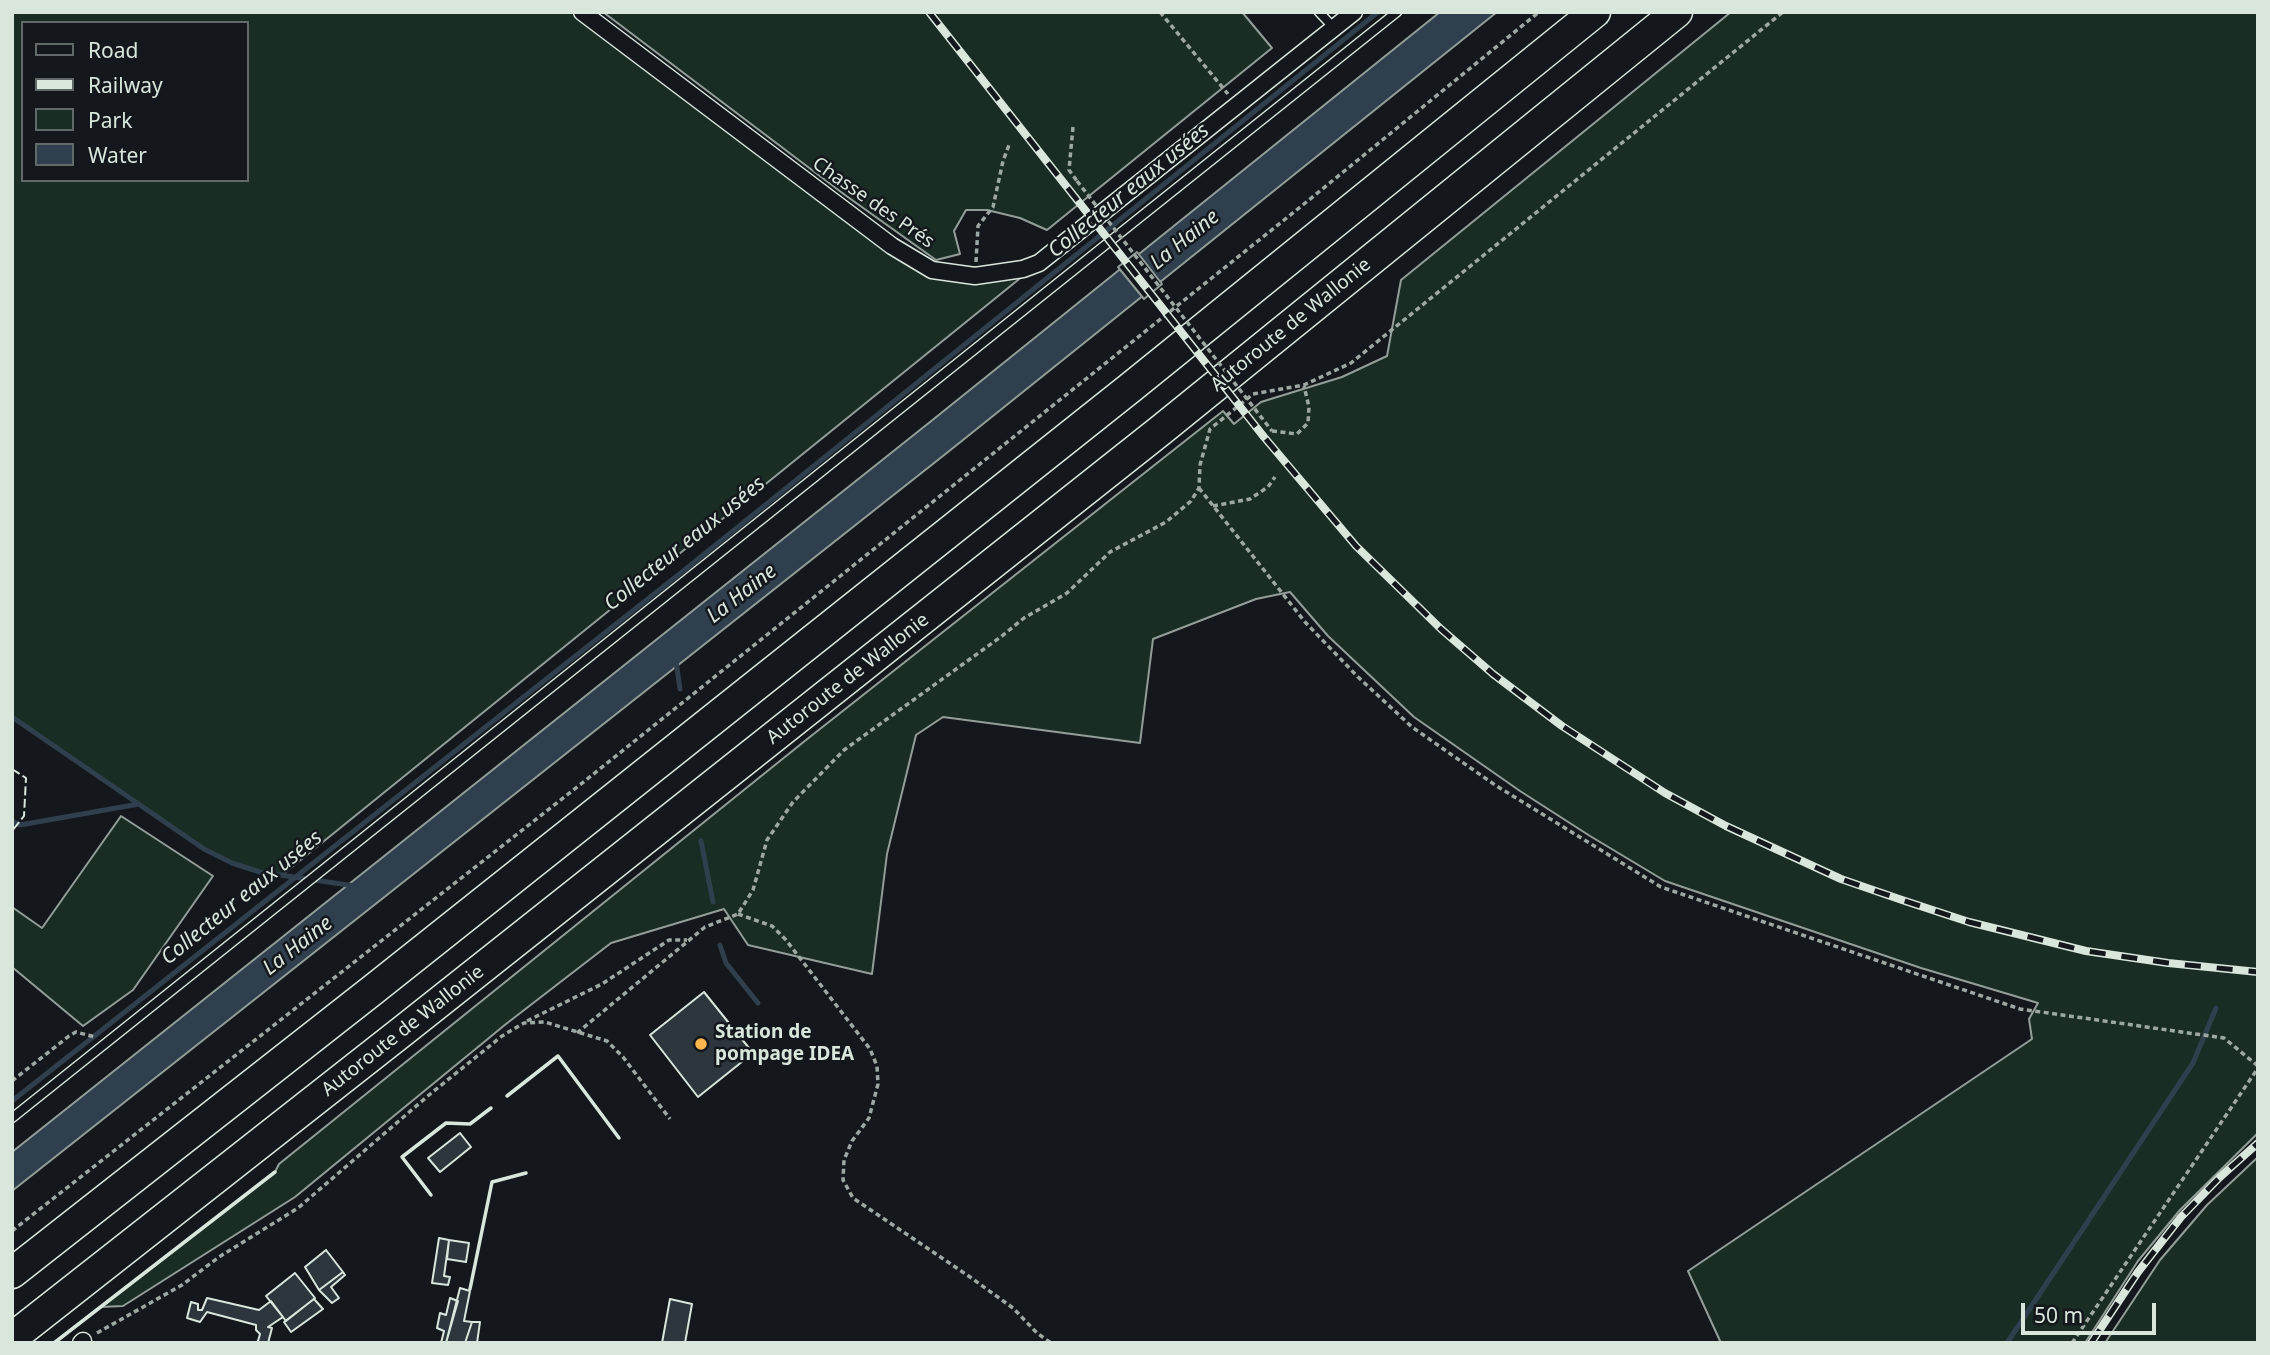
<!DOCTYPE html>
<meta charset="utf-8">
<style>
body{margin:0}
#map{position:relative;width:2270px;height:1355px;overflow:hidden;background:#14181c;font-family:"Noto Sans",sans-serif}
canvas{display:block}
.frame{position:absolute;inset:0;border:14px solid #d8e6dc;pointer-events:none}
.legend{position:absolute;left:21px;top:21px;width:228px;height:161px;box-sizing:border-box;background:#14181c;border:2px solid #626a69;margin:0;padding:9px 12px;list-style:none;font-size:21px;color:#d8e6dc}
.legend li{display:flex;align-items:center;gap:14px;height:35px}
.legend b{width:35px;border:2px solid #626a69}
.scale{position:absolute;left:2021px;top:1303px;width:135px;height:32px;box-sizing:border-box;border:4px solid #d8e6dc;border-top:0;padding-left:9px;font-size:21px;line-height:24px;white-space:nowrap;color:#d8e6dc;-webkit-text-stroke:5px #14181c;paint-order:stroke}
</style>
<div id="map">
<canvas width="2270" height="1355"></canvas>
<div class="frame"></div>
<ul class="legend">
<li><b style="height:9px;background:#14181c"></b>Road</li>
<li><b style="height:9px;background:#d8e6dc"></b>Railway</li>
<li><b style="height:19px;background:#1a2d24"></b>Park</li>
<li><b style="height:19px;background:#2f3f4d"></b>Water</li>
</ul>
<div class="scale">50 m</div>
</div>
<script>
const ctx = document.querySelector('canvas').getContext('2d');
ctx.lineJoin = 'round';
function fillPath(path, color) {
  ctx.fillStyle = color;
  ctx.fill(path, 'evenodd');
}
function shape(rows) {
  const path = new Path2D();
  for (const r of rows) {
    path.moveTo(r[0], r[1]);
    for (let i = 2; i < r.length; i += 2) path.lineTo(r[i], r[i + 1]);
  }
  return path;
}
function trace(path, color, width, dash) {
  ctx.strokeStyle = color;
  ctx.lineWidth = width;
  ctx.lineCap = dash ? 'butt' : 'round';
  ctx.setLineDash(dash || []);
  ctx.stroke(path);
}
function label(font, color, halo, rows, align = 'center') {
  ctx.font = font + ' "Noto Sans",sans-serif';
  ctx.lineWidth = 5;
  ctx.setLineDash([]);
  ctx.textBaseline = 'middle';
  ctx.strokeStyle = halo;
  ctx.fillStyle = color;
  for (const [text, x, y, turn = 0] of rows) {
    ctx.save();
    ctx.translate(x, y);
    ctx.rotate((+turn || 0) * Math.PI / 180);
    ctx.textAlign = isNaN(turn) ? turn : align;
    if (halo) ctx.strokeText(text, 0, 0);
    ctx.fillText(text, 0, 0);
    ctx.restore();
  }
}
const green = shape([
 [12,12,582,12,932,270,975,276,1039,263,282,875,260,872,232,863,204,849,12,717,12,12],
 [23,23,247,23,247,180,23,180,23,23],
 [603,12,1242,12,1272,48,1047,230,1020,218,987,210,966,210,954,231,960,254,936,260,845,195,603,12],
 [1731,12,2258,12,2258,1133,2180,1210,2138,1261,2085,1343,1721,1343,1688,1271,2032,1039,2029,1019,2038,1003,1921,968,1665,881,1590,836,1520,791,1414,717,1328,636,1290,592,1256,599,1153,639,1140,743,943,717,916,735,887,854,872,974,748,945,724,909,611,943,506,1024,295,1197,123,1306,101,1307,275,1172,279,1164,806,740,1223,411,1234,424,1261,402,1342,377,1387,356,1401,280,1731,12],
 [121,816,213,876,133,990,83,1026,12,967,12,907,42,928,121,816],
 [2258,1157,2258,1343,2105,1343,2160,1260,2207,1205,2258,1157]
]);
fillPath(green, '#1a2d24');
trace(green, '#939e99', 2);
const water = shape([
 [1440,12,1497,12,948,452,12,1191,12,1152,930,422,1440,12]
]);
fillPath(water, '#2f3f4d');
trace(water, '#939e99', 2);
const pier = shape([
 [1137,252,1162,284,1144,299,1118,267,1137,252]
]);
fillPath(pier, '#14181c');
trace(pier, '#939e99', 2);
trace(shape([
 [676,661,680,689],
 [12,717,204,849,232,863,260,872,355,886],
 [12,821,20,825,139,804],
 [701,841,713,902],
 [720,945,726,963,758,1003],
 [12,1101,687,568,1378,12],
 [2007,1343,2193,1063,2216,1008]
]), '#2f3f4d', 5);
const building = shape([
 [704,992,753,1053,698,1097,650,1035,704,992],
 [460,1133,471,1147,440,1172,428,1158,460,1133],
 [439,1238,449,1240,444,1276,450,1277,448,1285,432,1283,439,1238],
 [449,1240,469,1243,466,1262,447,1259,449,1240],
 [326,1250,343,1272,319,1290,305,1267,326,1250],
 [343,1272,345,1275,331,1287,339,1298,332,1303,319,1290,343,1272],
 [295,1273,315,1298,286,1321,266,1296,295,1273],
 [460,1288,470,1291,464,1321,472,1322,465,1343,446,1343,460,1288],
 [207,1298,259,1310,271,1301,283,1317,268,1327,272,1328,268,1343,255,1343,258,1341,260,1334,256,1330,256,1325,207,1312,200,1322,187,1318,191,1302,198,1304,198,1310,202,1310,207,1298],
 [450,1298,458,1301,446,1343,441,1343,444,1331,437,1328,440,1313,446,1315,450,1298],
 [314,1299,323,1309,291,1332,284,1322,314,1299],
 [670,1299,692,1304,685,1343,662,1343,670,1299],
 [472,1322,480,1322,477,1343,465,1343,472,1322]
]);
fillPath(building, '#2c363c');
trace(building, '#d8e6dc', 2);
const lane = shape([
 [1319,12,1334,28],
 [12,1118,1397,12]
]);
const street = shape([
 [582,12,892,246,932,270,975,276,1023,269,1039,263,1354,12],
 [81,1343,83,1341]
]);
const highway = shape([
 [12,1273,374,989,1130,388,1595,12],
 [12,1338,404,1030,1161,430,1677,12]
]);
trace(lane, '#d8e6dc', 11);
trace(street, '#d8e6dc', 19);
trace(highway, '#d8e6dc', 33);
trace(shape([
 [1160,12,1228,94],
 [1073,127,1069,170,1077,181],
 [976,262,978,226,993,207,1003,161,1009,145],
 [1272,431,1297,434,1308,423,1309,407,1304,386],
 [1199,488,1305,622,1358,677,1412,727,1495,785,1661,887,2020,1009,2224,1038,2258,1066],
 [1213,506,1250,499,1268,487,1275,477],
 [738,914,772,926,786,940,870,1049,877,1066,878,1084,869,1118,852,1141,844,1160,843,1180,853,1198,970,1277,1013,1308,1037,1333,1051,1343],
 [527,1021,602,984,669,940,687,940],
 [577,1033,705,927,738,914,753,890,767,840,793,802,844,750,1002,636,1024,618,1067,593,1110,552,1166,522,1191,501,1199,488,1200,465,1210,429,1253,394,1304,385,1351,363,1783,12],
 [12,1081,69,1036,76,1032,95,1037],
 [12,1231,586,780,1304,204,1539,12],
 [97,1333,182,1285,219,1257,298,1208,429,1095,502,1036,524,1023,545,1022,607,1041,623,1057,670,1119],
 [2072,1343,2258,1068]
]), '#9da8a2', 3.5, [5, 3.5]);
trace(lane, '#14181c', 8);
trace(street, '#14181c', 16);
trace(highway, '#14181c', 30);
const rail = shape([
 [929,12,1264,437,1356,546,1441,629,1493,674,1562,726,1665,793,1726,826,1841,879,1902,900,1969,922,2086,951,2168,963,2258,972],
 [2091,1343,2138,1272,2181,1217,2220,1177,2258,1143]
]);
trace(rail, '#d8e6dc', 8);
trace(rail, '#14181c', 5, [16]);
trace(shape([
 [1077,181,1272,431]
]), '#9da8a2', 3.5, [5, 3.5]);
trace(shape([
 [12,769,26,778,24,816,12,831]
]), '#d8e6dc', 2, [9, 3.5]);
trace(shape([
 [507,1096,558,1056,619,1138],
 [431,1195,402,1157,446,1123,470,1124,491,1108],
 [470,1289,492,1182,526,1173],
 [54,1343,275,1172]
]), '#d8e6dc', 3.5);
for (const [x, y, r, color] of [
 [701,1044,7,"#ffb74d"]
]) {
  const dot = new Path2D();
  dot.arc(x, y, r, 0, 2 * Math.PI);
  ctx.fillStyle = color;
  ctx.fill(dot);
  trace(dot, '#14181c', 2.5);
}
label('19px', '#d8e6dc', '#14181c', [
 ["Chasse des Prés",873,203,35],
 ["Autoroute de Wallonie",1291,325,-39],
 ["Autoroute de Wallonie",848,679,-38],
 ["Autoroute de Wallonie",403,1031,-38]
]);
label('bold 19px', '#d8e6dc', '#14181c', [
 ["Station de",715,1033],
 ["pompage IDEA",715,1055]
], 'left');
label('italic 21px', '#d8e6dc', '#14181c', [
 ["Collecteur eaux usées",1129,191,-39],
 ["La Haine",1185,240,-39],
 ["Collecteur eaux usées",685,544,-39],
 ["La Haine",742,594,-38],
 ["Collecteur eaux usées",242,898,-39],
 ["La Haine",298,946,-38]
]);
</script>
